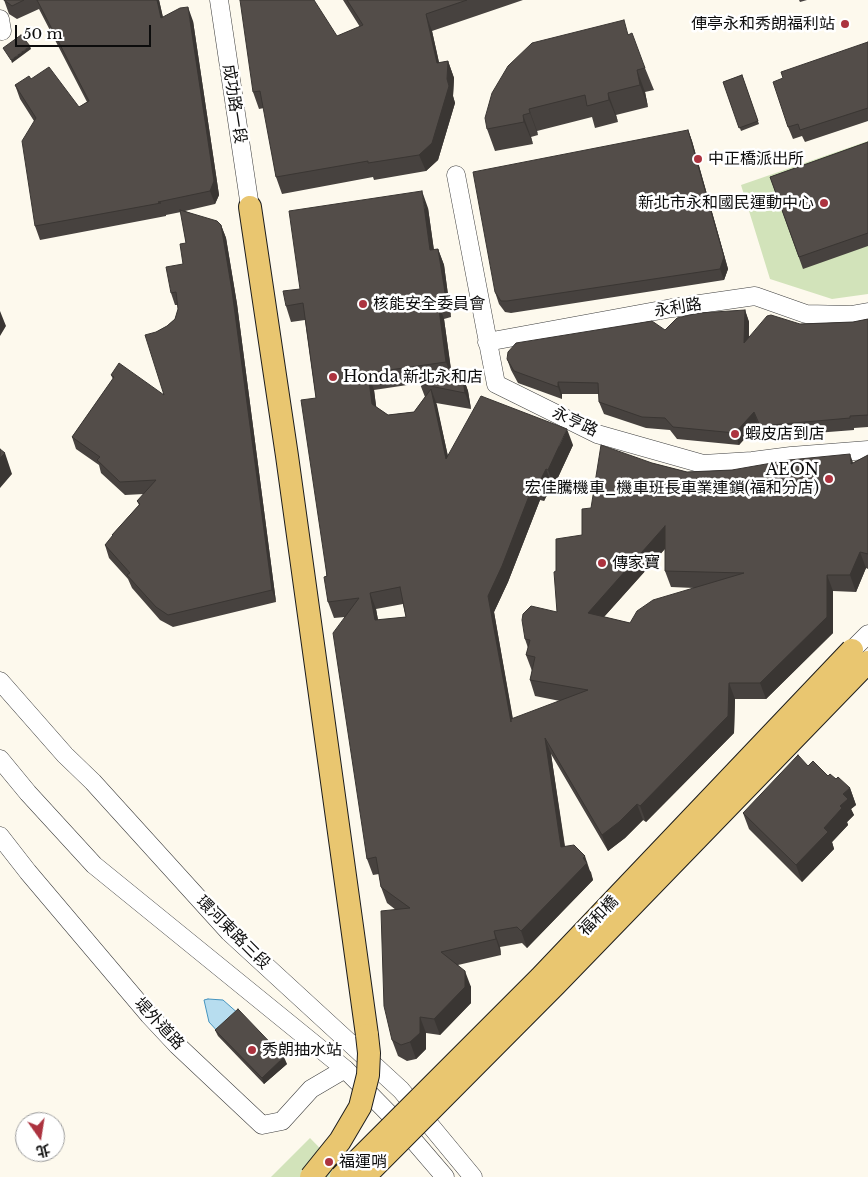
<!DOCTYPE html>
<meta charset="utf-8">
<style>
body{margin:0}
#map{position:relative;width:868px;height:1177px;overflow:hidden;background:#fdf9ed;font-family:"Libre Baskerville","Noto Sans TC",serif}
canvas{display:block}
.north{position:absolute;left:15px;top:1112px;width:50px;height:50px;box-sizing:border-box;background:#fff;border:1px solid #9e9e9e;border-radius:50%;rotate:167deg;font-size:14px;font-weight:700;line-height:20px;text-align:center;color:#0c0c0c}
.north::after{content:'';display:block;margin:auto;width:18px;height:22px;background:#ac333f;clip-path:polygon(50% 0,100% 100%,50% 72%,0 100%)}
.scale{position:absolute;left:15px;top:25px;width:136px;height:22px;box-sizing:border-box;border:2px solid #0c0c0c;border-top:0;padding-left:6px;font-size:15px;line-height:18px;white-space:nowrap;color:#0c0c0c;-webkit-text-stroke:4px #fff;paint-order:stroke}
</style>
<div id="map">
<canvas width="868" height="1177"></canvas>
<div class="north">北</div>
<div class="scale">50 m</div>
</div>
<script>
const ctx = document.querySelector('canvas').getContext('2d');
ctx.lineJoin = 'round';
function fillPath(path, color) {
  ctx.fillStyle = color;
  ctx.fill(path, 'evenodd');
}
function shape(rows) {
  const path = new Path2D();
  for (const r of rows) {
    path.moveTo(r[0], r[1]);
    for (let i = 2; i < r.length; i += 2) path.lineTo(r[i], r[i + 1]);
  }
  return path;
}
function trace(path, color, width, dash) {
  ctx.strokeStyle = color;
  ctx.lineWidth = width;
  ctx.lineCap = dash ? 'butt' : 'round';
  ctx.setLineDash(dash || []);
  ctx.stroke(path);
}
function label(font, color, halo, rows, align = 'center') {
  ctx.font = font + ' "Libre Baskerville","Noto Sans TC",serif';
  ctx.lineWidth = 5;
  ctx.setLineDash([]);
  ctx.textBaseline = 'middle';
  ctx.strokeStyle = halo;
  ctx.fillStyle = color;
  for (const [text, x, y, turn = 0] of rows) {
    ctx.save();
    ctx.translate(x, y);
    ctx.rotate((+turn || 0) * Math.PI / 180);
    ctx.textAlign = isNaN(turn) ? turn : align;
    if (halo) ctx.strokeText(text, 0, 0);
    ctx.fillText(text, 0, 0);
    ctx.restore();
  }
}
fillPath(shape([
 [868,141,868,294,832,299,770,279,741,185],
 [310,1138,348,1177,271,1177]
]), '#d2e3ba');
const water = shape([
 [208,999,223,1000,240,1015,220,1034,209,1022,204,1000,208,999]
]);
fillPath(water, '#b7ddef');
trace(water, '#4694be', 1);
const minor = shape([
 [219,0,250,207],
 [0,19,2,31],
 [456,175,496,384,597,434,703,464,752,461,791,456,868,450],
 [487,342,672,308,755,296,806,314,851,315,868,312],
 [852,650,868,634],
 [0,681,65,755,93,782,229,932,401,1090,473,1177],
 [0,759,28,793,94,865,345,1069,402,1127,445,1177],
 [0,836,28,872,149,1015,177,1045,262,1125,282,1121,311,1089,345,1069]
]);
const major = shape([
 [250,207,287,456,367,1035]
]);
trace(minor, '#3f3f3f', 19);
trace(major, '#1d1d1d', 24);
trace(minor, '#fff', 18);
trace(major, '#e9c670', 22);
const majorBridge = shape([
 [311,1177,340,1141,360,1107,368,1075,369,1053,367,1035],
 [341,1177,540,978,852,650],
 [364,1177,556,984,868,662]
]);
trace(majorBridge, '#1d1d1d', 24, []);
trace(majorBridge, '#e9c670', 22);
fillPath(shape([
 [4,0,159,0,163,17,193,21,219,195,215,204,185,211,221,225,226,238,237,304,276,602,173,627,160,620,132,588,128,579,109,558,105,545,113,536,112,535,139,505,137,501,144,494,125,495,101,473,99,465,76,449,72,437,113,379,111,375,164,395,156,332,167,326,175,319,178,309,178,305,175,305,171,293,183,264,186,243,181,212,166,215,166,216,40,240,35,226,34,121,20,99,15,85,31,79,79,107,87,102,39,9,17,19,9,14],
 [343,0,523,0,432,31,439,63,448,61,454,78,453,96,455,103,438,160,426,171,374,180,373,177,282,194,276,177,264,108,259,109,253,92,337,36,360,27],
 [799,0,807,0,800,2],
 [629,34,645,68,654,90,645,92,648,107,616,115,618,122,595,128,592,117,537,131,538,135,531,137,533,144,495,151,487,129],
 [868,42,868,121,805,142,802,136,793,139,788,127,783,78],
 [742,75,759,124,741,131,723,82],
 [688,130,692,141,728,269,724,280,511,313,505,312,499,304,495,292],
 [868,142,868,246,803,269,770,177],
 [428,208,434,250,438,249,444,265,451,317,444,319,452,376,462,374,468,391,471,409,436,403,448,456,573,445,554,486,552,485,544,501,540,500,508,582,494,612,513,719,560,701,535,696,530,680,532,671,526,655,528,648,525,639,557,612,556,571,582,535,591,508,652,463,687,472,732,470,853,463,868,455,868,569,866,568,856,592,833,591,833,633,766,699,735,699,734,733,646,822,643,820,625,838,608,851,551,754,565,846,591,872,593,880,527,948,522,943,500,947,501,955,458,965,471,987,471,1003,440,1035,426,1033,426,1049,416,1059,407,1061,398,1056,392,1040,396,910,387,903,381,887,379,874,373,875,367,859,345,617,334,618,328,602,316,398,305,320,291,322,286,306,300,289],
 [434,381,420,384,425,397,414,412,388,415,376,407,374,390],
 [665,549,665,571,671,587,694,588,630,623,604,617],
 [403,604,406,617,378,620,376,609],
 [745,310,749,322,749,337,800,324,853,322,868,319,868,427,854,428,854,430,764,437,758,424,739,445,677,439,670,430,646,428,604,414,599,402,599,394,562,394,562,399,518,383,511,370,507,359,665,330],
 [808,766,836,779,850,788,856,805,851,809,854,815,847,822,848,825,832,842,834,849,802,882,749,829,743,813],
 [215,1030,287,1064,264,1084,218,1036]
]), '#47423f');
fillPath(shape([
 [157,0,159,0,166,32,161,18],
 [188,7,193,21,219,195,215,204,210,191],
 [426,14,432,31,443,80,437,63],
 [30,46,31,49,12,63,11,60],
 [448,61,454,78,453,96,455,103,438,160,426,171,419,155,447,79],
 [637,70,645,92,648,107,640,85],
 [608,93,616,115,618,122,609,100],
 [529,109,537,131,538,135,530,113],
 [523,115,531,137,533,144,524,122],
 [688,130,692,141,728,269,724,280,720,269],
 [422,191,428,208,436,266,430,250],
 [221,225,226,238,237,304,276,602,272,590],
 [438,249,444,265,451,317,446,301],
 [438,302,444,319,452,378,446,362],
 [745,310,749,322,748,355,744,343],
 [0,311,6,326,0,336],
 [368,373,374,390,378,420,372,404],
 [462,374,468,391,471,409,465,393],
 [558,382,562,394,562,399,558,387],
 [431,389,437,405,452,476,446,459],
 [754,412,758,424,739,445,735,433],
 [567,429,573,445,554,486,548,470],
 [5,453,12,474,0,488,0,458],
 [850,454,856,471,851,464],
 [546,469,552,485,544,501,538,485],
 [534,483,540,500,508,582,494,612,516,738,511,722,488,596],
 [665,526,671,542,593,629,588,613],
 [860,552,866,568,856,592,850,575],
 [827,575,833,591,833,633,766,699,760,683],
 [370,593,376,609,381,636,375,620],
 [729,683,735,699,734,733,646,822,640,806],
 [545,738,551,754,567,863,561,847],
 [850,788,856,805,851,809,854,815,847,822,848,825,832,842,834,849,802,882,796,865,840,806,843,794],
 [637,804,643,820,625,838,608,851,602,835],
 [585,856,593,880,527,948,521,931],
 [494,931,500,947,501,955,496,939],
 [465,971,471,987,471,1003,440,1035,434,1019],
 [420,1017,426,1033,426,1049,416,1059,410,1042],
 [284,1057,287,1064,264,1084,262,1078]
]), '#3a3633');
const building = shape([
 [4,0,24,0,12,6,4,0],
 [37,0,157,0,161,18,180,8,188,7,214,181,210,191,158,202,161,203,35,226,22,141,36,118,15,85,29,76,31,79,49,67,79,107,89,101,37,0],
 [240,0,314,0,337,36,363,25,347,0,467,0,426,14,437,63,448,61,447,79,449,86,432,143,419,155,368,163,368,161,276,177,260,91,253,92,240,0],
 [624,20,628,35,632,33,645,68,637,70,640,85,608,93,609,100,587,106,585,95,529,109,530,113,523,115,524,122,487,129,485,118,492,93,508,66,532,43,624,20],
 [21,35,30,46,11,60,3,48,21,35],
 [868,42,868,108,800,130,798,124,788,127,773,82,783,78,781,72,868,42],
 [742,75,758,121,739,128,723,82,742,75],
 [688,130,724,257,720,269,507,301,501,301,495,292,473,172,688,130],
 [868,142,868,233,799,257,770,177,868,142],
 [422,191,430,250,438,249,444,286,446,301,438,302,446,362,368,373,372,404,388,415,414,412,431,389,446,459,481,396,567,429,548,470,546,469,538,485,534,483,502,566,488,596,511,722,511,719,588,690,530,680,535,657,526,655,530,640,525,639,522,620,523,614,531,606,557,612,554,572,556,571,556,539,582,535,582,509,591,508,601,445,652,463,687,472,732,470,789,460,850,454,851,464,868,455,868,554,860,552,850,575,827,575,827,617,760,683,729,683,728,716,640,806,637,804,619,822,602,835,545,738,561,847,574,845,585,856,583,858,587,863,521,931,517,927,494,931,496,939,441,952,465,971,465,987,434,1019,420,1017,420,1033,410,1042,401,1045,392,1040,384,1006,381,911,410,908,381,887,376,857,367,859,333,633,359,598,328,602,324,577,327,576,301,400,316,398,303,303,286,306,283,291,300,289,289,211,422,191],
 [665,526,665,571,744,573,653,600,637,611,630,623,588,613,665,526],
 [400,587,406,617,375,620,370,593,400,587],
 [180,210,217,221,221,225,232,291,272,590,168,615,156,607,127,575,130,573,105,545,113,535,112,535,140,504,137,501,156,480,120,482,97,460,100,457,72,437,114,377,111,375,119,363,164,395,145,335,156,332,167,326,175,319,178,309,176,292,171,293,166,267,183,264,180,244,186,243,180,210],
 [745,310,744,343,767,316,771,315,800,324,853,322,868,319,868,415,850,416,850,418,760,426,754,412,735,433,673,427,665,418,642,417,599,402,598,383,558,382,558,387,514,371,507,359,508,352,516,343,652,321,665,330,677,318,699,313,745,310],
 [462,374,465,393,420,384,462,374],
 [0,449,5,453,0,458,0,449],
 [798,755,808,766,813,761,828,776,830,774,836,779,838,777,850,788,843,794,848,799,840,806,842,808,824,828,828,832,796,865,743,813,798,755],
 [238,1009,284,1057,262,1078,215,1030,238,1009]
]);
fillPath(building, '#534d49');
trace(building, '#3a3633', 1);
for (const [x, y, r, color] of [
 [845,24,5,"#ac333f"],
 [698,159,5,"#ac333f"],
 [824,203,5,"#ac333f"],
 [363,304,5,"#ac333f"],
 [333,377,5,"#ac333f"],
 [735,434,5,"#ac333f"],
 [829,479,5,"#ac333f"],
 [602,563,5,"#ac333f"],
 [252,1050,5,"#ac333f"],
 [329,1162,5,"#ac333f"]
]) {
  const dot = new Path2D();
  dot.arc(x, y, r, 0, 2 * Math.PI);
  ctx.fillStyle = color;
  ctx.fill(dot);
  trace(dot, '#fff', 2);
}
label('16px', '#0c0c0c', '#fff', [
 ["俥亭永和秀朗福利站",835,24,"right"],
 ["中正橋派出所",708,159],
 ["新北市永和國民運動中心",814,203,"right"],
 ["核能安全委員會",373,304],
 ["Honda 新北永和店",343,377],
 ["蝦皮店到店",745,434],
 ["AEON",819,470,"right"],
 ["宏佳騰機車_機車班長車業連鎖(福和分店)",819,488,"right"],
 ["傳家寶",612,563],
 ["秀朗抽水站",262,1050],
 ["福運哨",339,1162]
], 'left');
label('16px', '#0c0c0c', '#fff', [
 ["成功路一段",234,104,81],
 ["永利路",678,308,-9],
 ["永亨路",575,422,25],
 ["福和橋",599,916,-46],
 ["環河東路三段",233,933,45],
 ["堤外道路",159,1024,47]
]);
</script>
